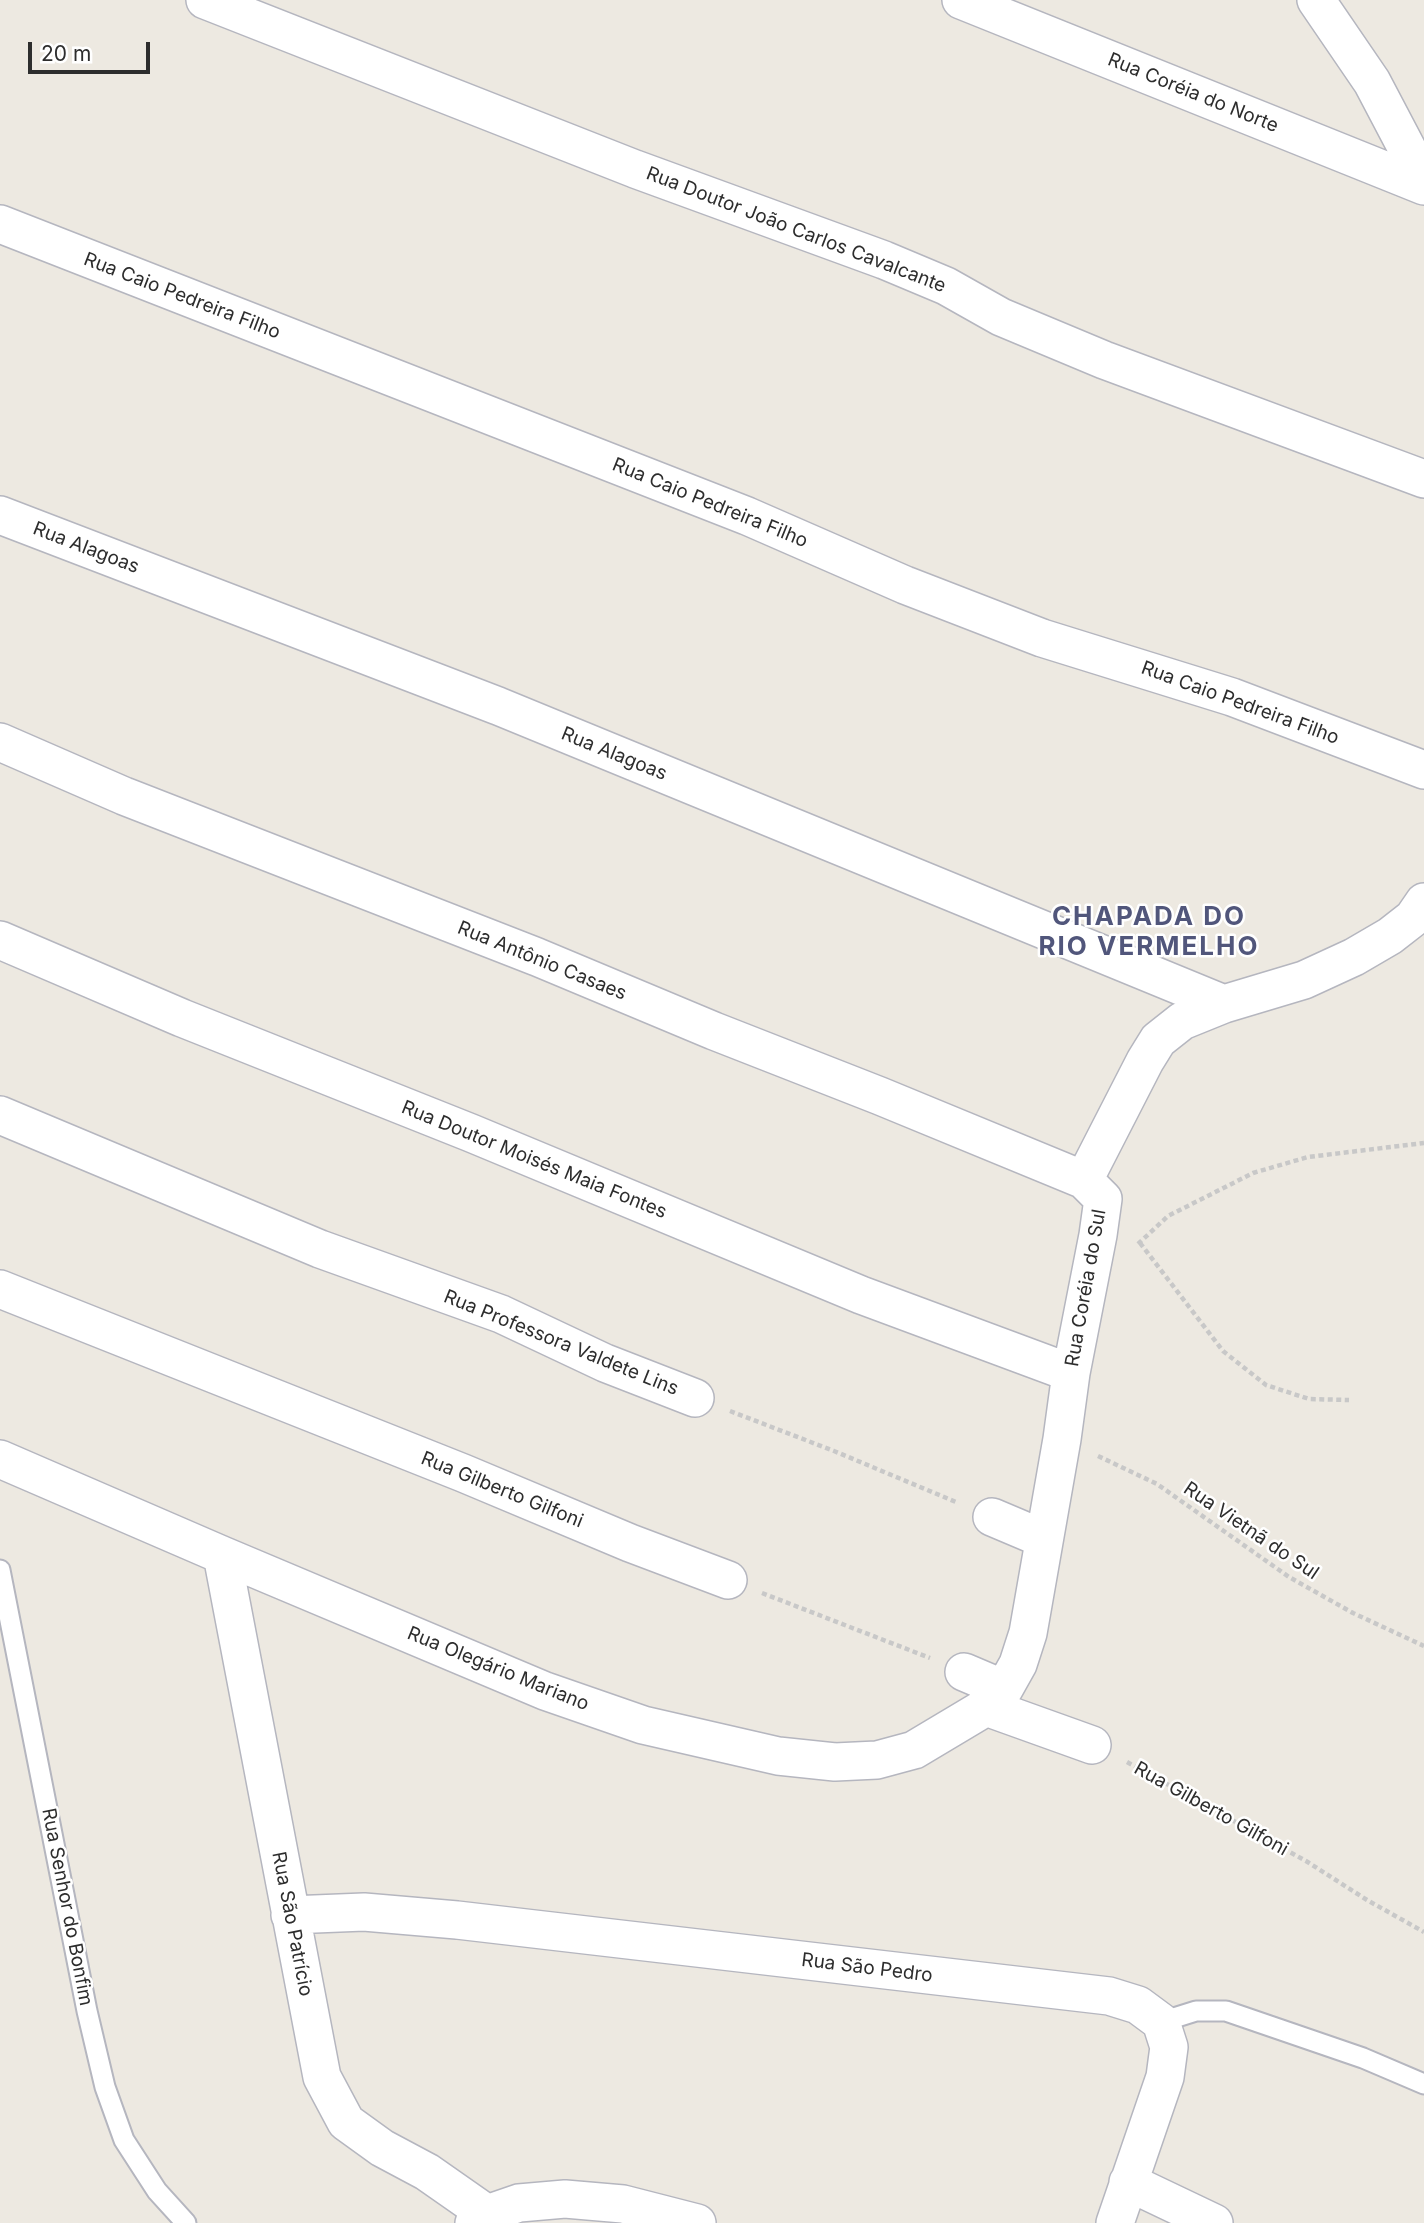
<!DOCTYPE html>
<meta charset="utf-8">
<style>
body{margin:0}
#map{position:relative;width:1424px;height:2223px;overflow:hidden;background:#ede9e1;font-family:Inter,sans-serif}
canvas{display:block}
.scale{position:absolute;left:28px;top:42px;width:122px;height:32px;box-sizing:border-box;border:4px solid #2d2d2d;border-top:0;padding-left:9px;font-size:21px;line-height:24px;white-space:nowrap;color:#2d2d2d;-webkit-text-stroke:5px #fff;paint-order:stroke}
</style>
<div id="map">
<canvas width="1424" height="2223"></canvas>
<div class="scale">20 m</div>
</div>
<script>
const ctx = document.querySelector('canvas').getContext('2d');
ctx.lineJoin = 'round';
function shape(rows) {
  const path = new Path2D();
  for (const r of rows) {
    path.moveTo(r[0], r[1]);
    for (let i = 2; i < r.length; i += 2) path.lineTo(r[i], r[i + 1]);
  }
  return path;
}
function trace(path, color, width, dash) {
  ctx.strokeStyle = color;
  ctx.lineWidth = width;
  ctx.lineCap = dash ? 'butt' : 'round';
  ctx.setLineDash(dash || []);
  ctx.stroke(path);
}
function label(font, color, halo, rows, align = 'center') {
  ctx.font = font + ' Inter,sans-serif';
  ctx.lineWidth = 5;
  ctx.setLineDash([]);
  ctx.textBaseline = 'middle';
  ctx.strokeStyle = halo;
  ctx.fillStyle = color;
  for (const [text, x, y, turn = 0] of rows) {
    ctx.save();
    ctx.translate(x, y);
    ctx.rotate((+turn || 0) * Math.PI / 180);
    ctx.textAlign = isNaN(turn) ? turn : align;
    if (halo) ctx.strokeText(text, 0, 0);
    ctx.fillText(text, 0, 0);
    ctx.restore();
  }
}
const lane = shape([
 [0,1570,87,2011,105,2087,124,2140,157,2191,186,2223],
 [1161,2022,1196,2011,1226,2011,1363,2058,1424,2084]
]);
const street = shape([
 [205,0,635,169,884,260,946,286,1001,317,1104,360,1424,479],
 [961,0,1424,186],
 [1316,0,1372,82,1424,181],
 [0,224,747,516,905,585,1042,638,1232,697,1424,770],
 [0,515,498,706,1224,1004],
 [0,742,124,796,537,957,714,1031,880,1096,1084,1180],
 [0,940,182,1018,471,1133,861,1295,1071,1373],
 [0,1115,320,1249,501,1314,605,1363,695,1398],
 [0,1289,463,1473,630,1543,728,1580],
 [0,1459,222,1555,545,1691,643,1725,778,1756,835,1762,877,1760,914,1750,986,1707,1004,1689,1018,1664,1028,1633,1062,1439,1071,1373,1098,1235,1103,1199,1084,1180,1145,1061,1158,1040,1182,1021,1224,1004,1304,980,1354,957,1390,936,1413,918,1424,902],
 [992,1517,1044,1539],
 [222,1555,322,2077,346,2122,382,2148,427,2172,487,2214],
 [964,1672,1004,1689],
 [986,1707,1092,1745],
 [290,1915,364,1912,457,1920,1109,1996,1138,2005,1161,2022,1169,2047,1165,2077,1115,2223],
 [1128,2182,1214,2223],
 [474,2223,487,2214,519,2203,565,2199,623,2204,697,2223]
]);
trace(lane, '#b5b6bf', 23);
trace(street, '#b5b6bf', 40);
trace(shape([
 [1140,1243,1223,1351,1266,1385,1309,1399,1349,1400],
 [1138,1244,1168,1216,1253,1173,1308,1157,1424,1143],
 [730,1411,834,1451,956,1502],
 [1098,1456,1157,1484,1289,1577,1353,1613,1424,1646],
 [762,1593,930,1658],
 [1127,1762,1306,1861,1367,1900,1424,1932]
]), '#c8c8c8', 4.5, [5, 3.5]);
trace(lane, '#fff', 19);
trace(street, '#fff', 37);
label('19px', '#2d2d2d', '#fff', [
 ["Rua Coréia do Norte",1193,93,22],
 ["Rua Doutor João Carlos Cavalcante",796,230,21],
 ["Rua Caio Pedreira Filho",182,296,21],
 ["Rua Caio Pedreira Filho",710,503,22],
 ["Rua Alagoas",86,548,21],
 ["Rua Caio Pedreira Filho",1240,703,20],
 ["Rua Alagoas",614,754,22],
 ["Rua Antônio Casaes",542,961,22],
 ["Rua Doutor Moisés Maia Fontes",534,1160,22],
 ["Rua Coréia do Sul",1086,1288,-80],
 ["Rua Professora Valdete Lins",561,1343,22],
 ["Rua Gilberto Gilfoni",502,1490,22],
 ["Rua Vietnã do Sul",1251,1531,34],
 ["Rua Olegário Mariano",498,1669,22],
 ["Rua Gilberto Gilfoni",1211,1809,29],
 ["Rua Senhor do Bonfim",67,1907,79],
 ["Rua São Patrício",292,1924,79],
 ["Rua São Pedro",867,1968,7]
]);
ctx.letterSpacing = '2px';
label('bold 26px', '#51567b', '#fff', [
 ["CHAPADA DO",1149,917],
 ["RIO VERMELHO",1149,947]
]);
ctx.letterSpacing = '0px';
</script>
